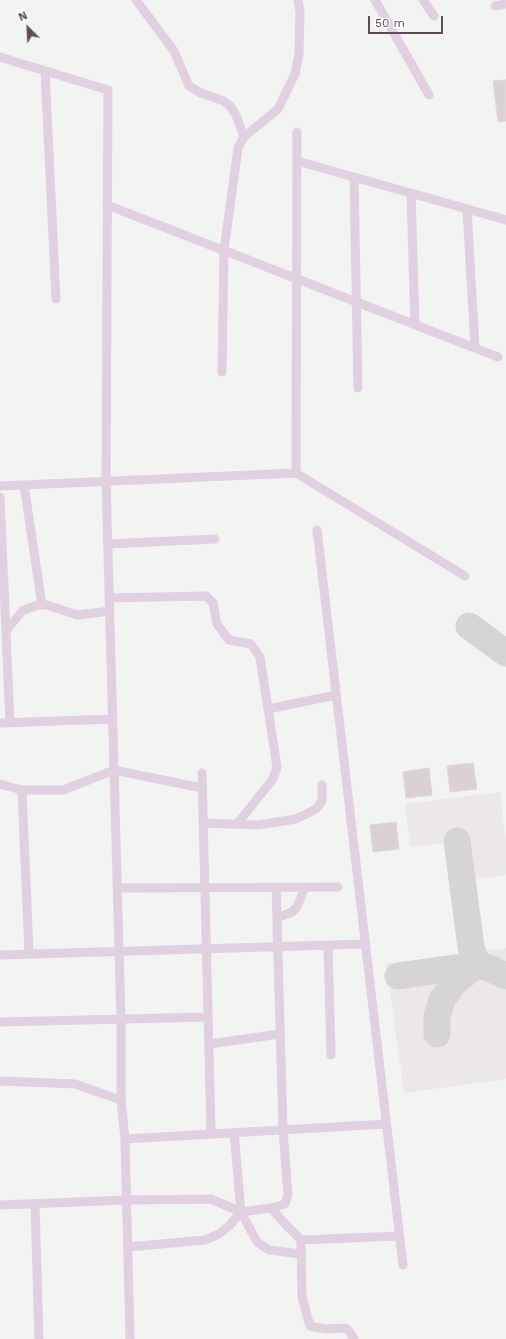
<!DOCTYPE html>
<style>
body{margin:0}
#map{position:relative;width:506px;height:1339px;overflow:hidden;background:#f2f4f2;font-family:"Work Sans",sans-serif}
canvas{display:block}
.north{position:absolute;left:8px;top:8px;width:40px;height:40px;-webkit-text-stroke:3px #fff;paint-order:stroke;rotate:336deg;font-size:11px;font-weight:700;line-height:16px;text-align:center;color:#60495c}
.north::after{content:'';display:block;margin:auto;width:14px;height:18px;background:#60495c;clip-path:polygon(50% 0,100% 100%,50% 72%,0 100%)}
.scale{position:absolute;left:368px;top:16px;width:75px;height:18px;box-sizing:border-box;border:2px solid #60495c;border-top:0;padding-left:5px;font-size:12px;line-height:14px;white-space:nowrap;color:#60495c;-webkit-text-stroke:3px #fff;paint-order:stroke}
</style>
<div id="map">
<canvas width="506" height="1339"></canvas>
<div class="north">N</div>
<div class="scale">50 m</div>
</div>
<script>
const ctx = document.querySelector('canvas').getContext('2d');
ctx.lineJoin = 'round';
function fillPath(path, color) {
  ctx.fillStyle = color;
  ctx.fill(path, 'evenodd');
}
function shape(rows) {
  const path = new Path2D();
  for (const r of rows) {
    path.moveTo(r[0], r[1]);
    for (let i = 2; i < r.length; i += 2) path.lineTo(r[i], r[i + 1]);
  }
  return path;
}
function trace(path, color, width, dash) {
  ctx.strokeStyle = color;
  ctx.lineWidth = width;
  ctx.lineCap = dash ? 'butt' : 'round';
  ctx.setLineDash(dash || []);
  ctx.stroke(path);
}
fillPath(shape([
 [500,792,506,842,506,875,462,881,457,841,410,847,405,804],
 [506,948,506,1079,404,1093,386,964]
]), '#ece7ea');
trace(shape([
 [469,626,506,653],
 [457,841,471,947,477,965],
 [398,976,476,965],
 [437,1034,437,1016,442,1000,453,983,477,965,489,968,506,976]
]), '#d7d4d6', 27);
const building = shape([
 [506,80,506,121,498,122,493,81,506,80],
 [473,763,477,789,450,792,447,766,473,763],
 [429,768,432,795,406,798,403,772,429,768],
 [396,822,399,849,373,852,370,825,396,822]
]);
fillPath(building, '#d9d1d6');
trace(building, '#ddd6da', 1);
trace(shape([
 [136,0,174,51,189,86,201,93,224,101,230,106,236,115,244,137],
 [375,0,429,95],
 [423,0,434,16],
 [495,6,506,4],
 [0,57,108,90,106,481,121,1020,121,1100,125,1139,130,1339],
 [45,71,56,299],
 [297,161,506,220],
 [354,177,358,388],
 [411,193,415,325],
 [107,205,498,357],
 [467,209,475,348],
 [222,372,224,250,238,148,244,137,278,109,295,74,299,54,300,12,298,0],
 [296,473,297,132],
 [24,485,42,605],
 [0,486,296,473,465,576],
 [0,497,10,723],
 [317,530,403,1265],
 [108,544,215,539],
 [109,598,206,596,213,603,217,624,229,640,251,644,260,657,277,767,273,779,237,824],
 [6,631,22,611,37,605,47,605,77,615,110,611],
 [268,709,336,695],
 [0,723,113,719],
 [202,773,211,1134],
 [0,784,22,790,63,790,114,770,202,788],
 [22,790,29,954],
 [203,823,258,825,296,819,316,809,322,801,322,785],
 [118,888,338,887],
 [277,918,292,912,297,907,305,887],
 [328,945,331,1055],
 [0,955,365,944],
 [0,1022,208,1017],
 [209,1044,280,1034],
 [0,1081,75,1084,121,1100],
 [234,1132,241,1212],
 [125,1139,386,1124],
 [35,1204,39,1339],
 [0,1205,127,1200,211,1199,241,1212,271,1208,285,1204,288,1195,283,1130,276,887],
 [271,1208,288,1227,301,1240],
 [128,1247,205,1240,219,1234,229,1226,241,1212,257,1242,269,1250,301,1254],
 [354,1339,352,1335,346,1328,326,1329,310,1326,302,1297,301,1240,399,1236]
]), '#e1d0df', 9);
</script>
